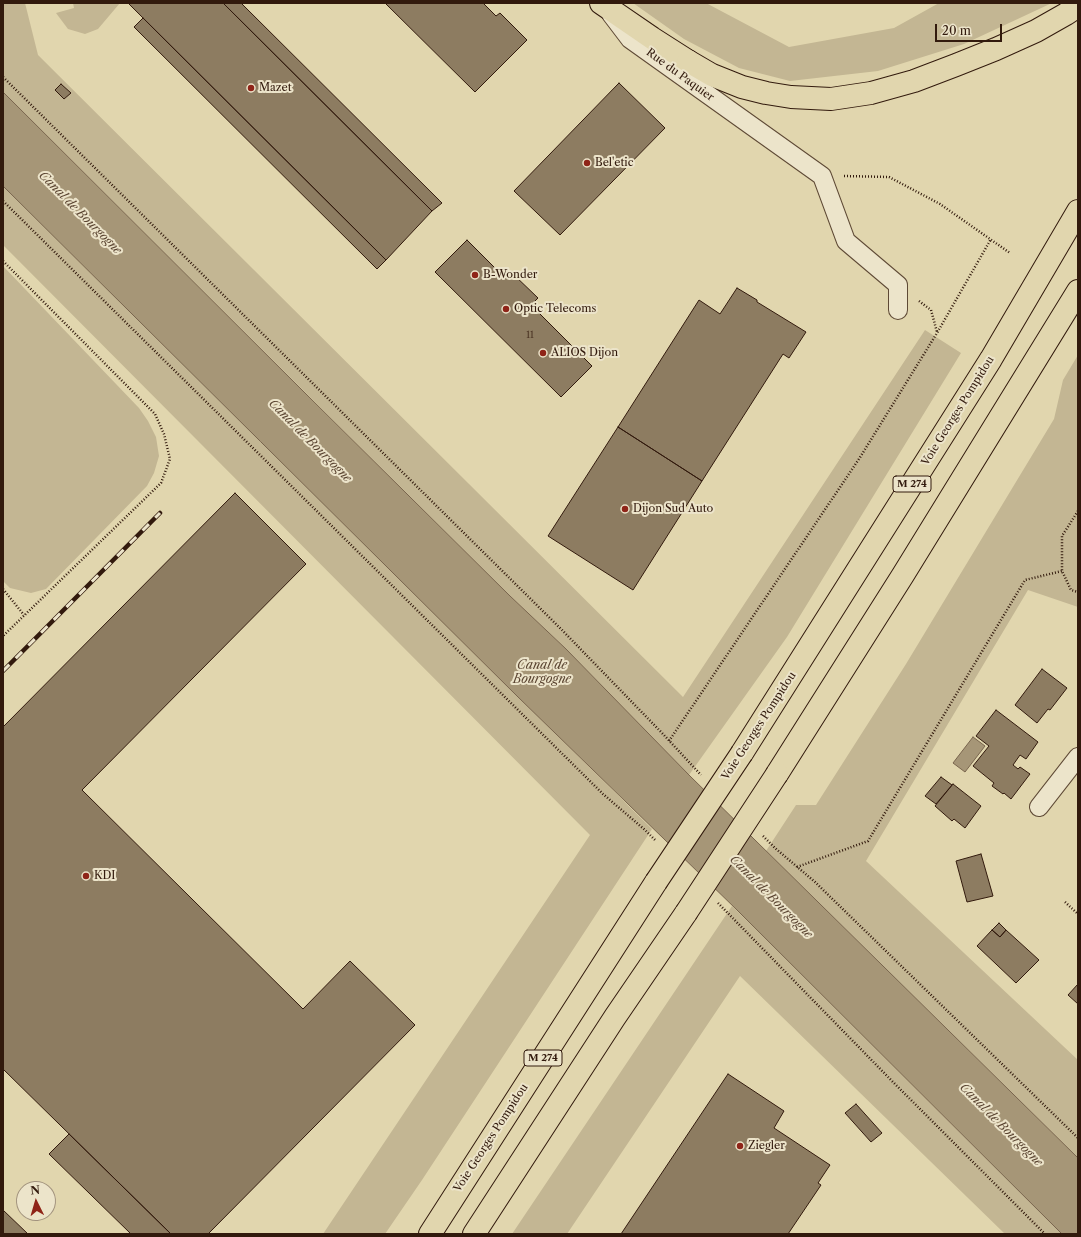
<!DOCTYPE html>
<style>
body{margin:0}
#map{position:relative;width:1081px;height:1237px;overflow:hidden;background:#e1d6ae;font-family:"Libre Caslon Text",serif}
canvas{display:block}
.frame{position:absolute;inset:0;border:4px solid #321a0d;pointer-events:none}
.north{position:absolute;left:16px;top:1181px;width:40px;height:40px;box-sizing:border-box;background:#ece4ca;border:1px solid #a2937e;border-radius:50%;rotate:355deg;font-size:11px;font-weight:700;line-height:16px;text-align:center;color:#321a0d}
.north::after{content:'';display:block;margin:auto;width:14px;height:18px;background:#8f2418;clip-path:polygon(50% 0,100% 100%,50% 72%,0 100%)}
.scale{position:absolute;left:935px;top:24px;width:67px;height:18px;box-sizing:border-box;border:2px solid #321a0d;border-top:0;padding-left:5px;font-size:12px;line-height:14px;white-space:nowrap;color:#321a0d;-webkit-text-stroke:3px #ece4ca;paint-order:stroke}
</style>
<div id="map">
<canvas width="1081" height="1237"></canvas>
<div class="frame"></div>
<div class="north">N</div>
<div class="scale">20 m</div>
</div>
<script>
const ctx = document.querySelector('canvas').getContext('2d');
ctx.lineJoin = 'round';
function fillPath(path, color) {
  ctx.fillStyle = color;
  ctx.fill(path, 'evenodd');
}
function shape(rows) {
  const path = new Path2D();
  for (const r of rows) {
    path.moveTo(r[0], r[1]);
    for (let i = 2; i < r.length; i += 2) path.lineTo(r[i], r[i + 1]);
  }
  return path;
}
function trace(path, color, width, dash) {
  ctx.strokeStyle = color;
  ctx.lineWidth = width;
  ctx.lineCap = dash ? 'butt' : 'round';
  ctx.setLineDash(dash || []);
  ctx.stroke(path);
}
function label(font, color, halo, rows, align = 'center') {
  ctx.font = font + ' "Libre Caslon Text",serif';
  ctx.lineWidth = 4;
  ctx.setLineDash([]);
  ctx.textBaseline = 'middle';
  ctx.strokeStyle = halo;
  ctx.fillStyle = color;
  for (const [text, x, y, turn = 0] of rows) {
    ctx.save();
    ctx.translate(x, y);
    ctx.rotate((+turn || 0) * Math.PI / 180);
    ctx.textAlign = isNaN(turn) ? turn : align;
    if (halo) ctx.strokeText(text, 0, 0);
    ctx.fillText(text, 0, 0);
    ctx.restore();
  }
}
fillPath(shape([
 [3,3,25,3,38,55,683,697,925,330,961,353,787,637,689,775,566,649,510,596,3,92],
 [73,3,120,3,98,29,85,34,68,29,56,13,74,8],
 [633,3,706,3,789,47,894,28,939,3,1052,3,964,44,878,71,790,81,739,68,684,39],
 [3,186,652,829,422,1180,385,1234,323,1234,590,835,3,245],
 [3,266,139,408,148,421,156,437,159,456,154,473,147,486,46,589,31,593,10,588,3,581],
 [1078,355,1078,607,1028,590,866,861,1078,1060,1078,1158,766,851,796,805,816,805,906,664,1054,419,1063,380],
 [732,906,767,940,1062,1234,1005,1234,740,976,567,1234,512,1234]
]), '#c3b693');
const water = shape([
 [3,92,305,393,510,596,566,649,689,775,1078,1158,1078,1234,1062,1234,738,911,518,697,3,186,3,92],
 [973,737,985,746,965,772,953,763,973,737]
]);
fillPath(water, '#a69677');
trace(water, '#78644d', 1);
const building = shape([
 [128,3,223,3,432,211,386,260,128,3],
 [223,3,241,3,442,203,432,211,223,3],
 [385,3,483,3,496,16,500,13,527,40,475,92,385,3],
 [143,18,386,260,377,269,134,27,143,18],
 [619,83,665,128,560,235,514,191,619,83],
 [61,84,71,93,64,99,55,90,61,84],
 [467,240,506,279,512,273,538,298,531,305,592,366,561,397,435,272,467,240],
 [737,288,757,300,757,302,806,332,789,358,783,354,702,481,618,427,699,300,720,314,737,288],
 [618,427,702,481,633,590,548,536,618,427],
 [235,493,306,564,82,790,303,1009,350,961,415,1025,208,1234,171,1234,3,1069,3,727,235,493],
 [1042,669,1067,688,1050,710,1048,709,1037,723,1015,705,1042,669],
 [996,710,1038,742,1026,759,1020,755,1013,765,1018,769,1020,767,1030,774,1011,799,1004,793,1003,794,992,786,994,783,973,766,989,746,976,736,996,710],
 [941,777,952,785,936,804,925,796,941,777],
 [953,784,981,806,965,828,954,819,952,821,935,806,953,784],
 [981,854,993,896,967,902,956,861,981,854],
 [999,923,1006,930,1000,937,992,930,999,923],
 [992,930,1000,937,1006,930,1039,960,1016,983,977,946,992,930],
 [1078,984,1078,1004,1068,995,1078,984],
 [728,1074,784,1111,774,1128,830,1165,818,1183,821,1185,788,1234,621,1234,728,1074],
 [856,1104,882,1133,871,1142,845,1113,856,1104],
 [69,1134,171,1234,131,1234,49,1154,69,1134],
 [3,1210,28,1234,3,1234,3,1210]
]);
fillPath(building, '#8d7c61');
trace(building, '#321a0d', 1);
const street = shape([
 [611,14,630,39,822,176,846,241,898,285,898,310],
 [1039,807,1078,757]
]);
const primary = shape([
 [601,3,652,38,688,61]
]);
const highway = shape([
 [688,61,712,75,742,87,766,93,791,97,831,99,871,93,914,81,956,65,996,49,1036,31,1066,14,1078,6],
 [742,753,991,359,1078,211],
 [777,774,903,575,1078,291],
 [430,1234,656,882],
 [474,1234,615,1017,686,913]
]);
trace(street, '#5e4935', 20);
trace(primary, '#321a0d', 24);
trace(highway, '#321a0d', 24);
trace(shape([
 [3,77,562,630,663,734,701,775],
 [844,176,889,177,940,204,1010,253],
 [3,201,603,794,645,830,656,841],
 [3,261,155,414,164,434,170,459,161,483,3,636],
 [919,301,931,310,937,332],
 [1078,511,1062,536,1062,571,1071,590,1078,592],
 [3,589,24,615],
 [669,741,859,459,937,333,991,239],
 [763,836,775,848,815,882,1078,1138],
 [797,867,868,841,1025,580,1062,571],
 [1065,902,1078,914],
 [718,903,891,1080,1045,1234]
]), '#321a0d', 2.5, [1, 2]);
trace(street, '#ece4ca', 18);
trace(primary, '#e1d6ae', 22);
trace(highway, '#e1d6ae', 22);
const rail = shape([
 [3,671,160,513]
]);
trace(rail, '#321a0d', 4.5);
trace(rail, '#ece4ca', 3, [9]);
const highwayBridge = shape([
 [656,882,742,753],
 [686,913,777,774]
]);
trace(highwayBridge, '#321a0d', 24, []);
trace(highwayBridge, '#e1d6ae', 22);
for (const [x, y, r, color] of [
 [251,88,4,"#8f2418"],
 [587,163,4,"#8f2418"],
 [475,275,4,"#8f2418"],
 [506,309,4,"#8f2418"],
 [543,353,4,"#8f2418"],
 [625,509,4,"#8f2418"],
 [86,876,4,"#8f2418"],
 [740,1146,4,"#8f2418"]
]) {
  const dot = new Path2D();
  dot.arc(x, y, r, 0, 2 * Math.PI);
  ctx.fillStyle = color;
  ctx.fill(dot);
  trace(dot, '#ece4ca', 1.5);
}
label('9px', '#493222', null, [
 ["11",530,335]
]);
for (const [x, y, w] of [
 [912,484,38],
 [543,1058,38]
]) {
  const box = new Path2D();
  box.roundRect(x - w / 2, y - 8, w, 16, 3);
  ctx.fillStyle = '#ece4ca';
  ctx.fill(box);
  trace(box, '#321a0d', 1);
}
label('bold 10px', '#321a0d', null, [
 ["M 274",912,484],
 ["M 274",543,1058]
]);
label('11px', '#321a0d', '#ece4ca', [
 ["Rue du Paquier",680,75,36],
 ["Voie Georges Pompidou",958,411,-58],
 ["Voie Georges Pompidou",759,726,-57],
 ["Voie Georges Pompidou",491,1138,-57]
]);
label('11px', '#321a0d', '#ece4ca', [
 ["Mazet",259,88],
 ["Bel'etic",595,163],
 ["B-Wonder",483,275],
 ["Optic Telecoms",514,309],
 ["ALIOS Dijon",551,353],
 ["Dijon Sud Auto",633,509],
 ["KDI",94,876],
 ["Ziegler",748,1146]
], 'left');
label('italic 12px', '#5b4532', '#ece4ca', [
 ["Canal de Bourgogne",80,213,45],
 ["Canal de Bourgogne",310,441,45],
 ["Canal de",542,666],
 ["Bourgogne",542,680],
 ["Canal de Bourgogne",771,897,45],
 ["Canal de Bourgogne",1001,1125,45]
]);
</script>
